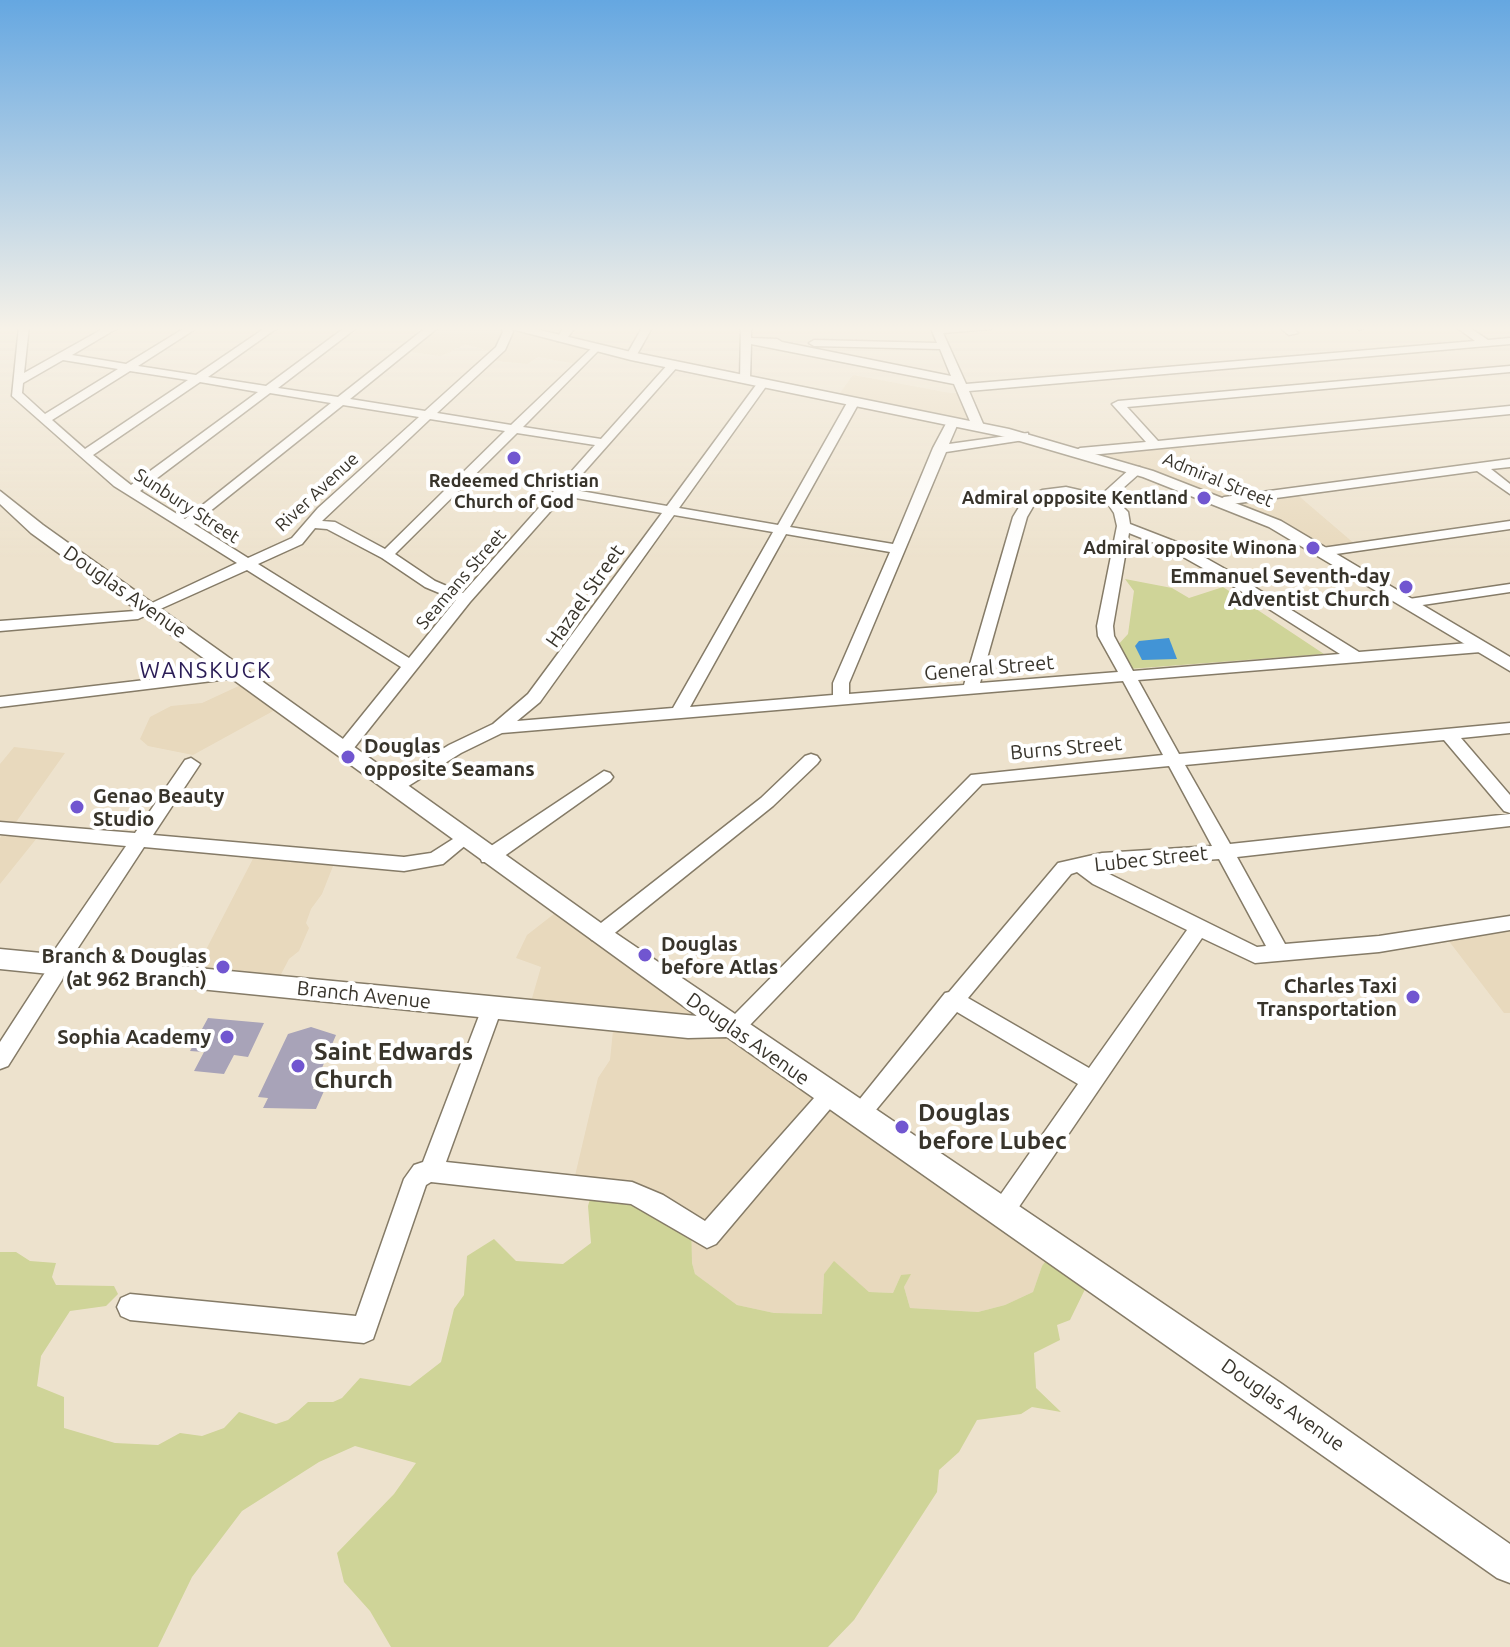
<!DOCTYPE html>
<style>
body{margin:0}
canvas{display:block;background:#ede2cd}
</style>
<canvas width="1510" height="1647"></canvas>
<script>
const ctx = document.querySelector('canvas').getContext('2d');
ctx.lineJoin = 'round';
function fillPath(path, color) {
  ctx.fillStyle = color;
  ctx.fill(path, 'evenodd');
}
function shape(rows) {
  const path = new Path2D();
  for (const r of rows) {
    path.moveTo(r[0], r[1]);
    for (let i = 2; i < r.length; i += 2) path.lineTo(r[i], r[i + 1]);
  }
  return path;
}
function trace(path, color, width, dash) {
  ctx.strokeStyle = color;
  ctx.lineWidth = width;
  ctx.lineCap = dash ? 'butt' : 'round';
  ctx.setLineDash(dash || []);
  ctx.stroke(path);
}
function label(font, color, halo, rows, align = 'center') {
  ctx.font = font + ' Ubuntu,sans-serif';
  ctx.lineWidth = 8;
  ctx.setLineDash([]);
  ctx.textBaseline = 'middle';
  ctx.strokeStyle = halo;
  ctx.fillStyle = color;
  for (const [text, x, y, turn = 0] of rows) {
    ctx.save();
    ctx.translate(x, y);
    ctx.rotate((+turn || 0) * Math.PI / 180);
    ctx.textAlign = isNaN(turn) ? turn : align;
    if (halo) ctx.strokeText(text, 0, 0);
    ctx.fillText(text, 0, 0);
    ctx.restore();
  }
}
fillPath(shape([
 [417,326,571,326,562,338,596,346,577,364,538,357,527,364,491,360,495,353,466,344,441,356,405,351,430,328],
 [853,375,950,393,961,393,976,423,837,397],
 [1173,440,1209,477,1241,492,1254,496,1293,491,1356,545,1320,550,1256,517,1077,453],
 [243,684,275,710,193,755,148,746,140,739,150,717,171,706,202,703],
 [14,747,65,753,14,825,45,828,0,884,0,838,7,827,0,826,0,764],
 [259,847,337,856,322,894,311,909,306,923,309,928,299,951,289,959,278,980,194,973],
 [559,910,1056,1247,1042,1266,1033,1292,1005,1305,978,1312,910,1308,904,1287,910,1275,901,1275,893,1293,869,1292,834,1262,824,1274,822,1314,774,1313,737,1305,695,1274,692,1263,691,1214,574,1180,598,1078,610,1060,614,1021,528,1012,541,967,516,958,527,935],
 [1510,926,1510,1013,1504,1013,1445,936]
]), '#e8d9bd');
fillPath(shape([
 [1125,579,1172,588,1189,598,1223,587,1324,654,1129,669,1117,646,1128,634,1134,591],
 [595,1182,691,1214,692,1263,695,1274,737,1305,774,1313,822,1314,824,1274,834,1261,869,1292,893,1293,901,1275,911,1274,904,1287,910,1308,978,1312,1005,1305,1033,1292,1042,1266,1056,1247,1093,1273,1070,1320,1057,1325,1060,1340,1034,1353,1036,1388,1061,1412,1032,1407,1021,1414,977,1420,959,1452,939,1470,937,1492,854,1620,828,1647,391,1647,370,1611,344,1582,337,1553,394,1494,416,1463,355,1446,319,1462,242,1511,192,1577,158,1647,0,1647,0,1252,16,1252,30,1261,56,1263,52,1277,56,1285,114,1286,118,1294,106,1306,70,1311,41,1356,37,1386,64,1397,64,1428,115,1443,158,1445,180,1433,202,1436,224,1428,239,1412,276,1424,288,1420,308,1402,333,1402,342,1398,360,1378,410,1386,441,1362,454,1309,464,1295,467,1256,494,1239,516,1261,563,1264,591,1243,588,1206]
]), '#cfd498');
fillPath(shape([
 [1169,638,1177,659,1142,660,1135,646,1139,641]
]), '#4294d6');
fillPath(shape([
 [208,1018,264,1023,248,1057,234,1055,224,1074,194,1071,204,1052,190,1051],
 [311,1027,336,1035,313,1089,324,1091,316,1109,263,1108,268,1098,258,1097,288,1034]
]), '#a8a3b8');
const minor = shape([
 [19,326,29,326,24,373,108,326,121,326,72,355,126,364,188,326,200,326,138,366,196,375,268,326,280,326,208,377,266,386,347,326,359,326,278,388,338,397,428,326,440,326,350,399,425,411,496,347,503,332,500,326,510,326,513,332,505,350,437,413,511,425,595,345,599,346,599,350,523,427,601,439,670,362,678,362,678,366,569,489,667,506,759,381,767,381,767,385,679,508,778,525,848,401,858,399,860,401,790,527,893,544,933,448,949,418,959,421,949,444,1028,433,1028,439,1024,440,946,452,849,683,849,694,964,685,1013,517,1024,499,1042,490,1066,487,1101,495,1132,467,1140,467,1140,473,1113,497,1128,512,1130,524,1179,543,1227,570,1359,652,1481,642,1489,647,1481,652,1138,680,1179,754,1510,723,1510,733,1461,738,1510,795,1510,813,1504,811,1444,740,1185,765,1230,844,1510,814,1510,826,1237,857,1285,944,1379,936,1510,916,1510,930,1379,952,1255,963,1202,938,1010,1220,1002,1223,994,1220,990,1212,994,1204,1078,1084,957,1012,866,1122,858,1125,850,1122,847,1115,945,993,949,992,1058,863,1102,853,1212,846,1169,766,982,784,748,1027,728,1035,721,1032,717,1026,721,1020,734,1015,971,775,1163,755,1123,681,502,733,461,753,402,790,390,790,387,786,390,782,449,745,493,724,528,694,662,513,564,496,470,602,350,753,338,753,336,749,338,745,401,667,247,570,138,619,0,631,0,621,135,611,237,563,114,486,12,396,19,326],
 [63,360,118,369,45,414,22,393,23,383,63,360],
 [130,371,188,380,85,449,52,420,130,371],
 [200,382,258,392,131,485,93,455,200,382],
 [270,393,331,403,185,519,140,491,270,393],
 [343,405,419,417,318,508,292,538,248,558,194,524,343,405],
 [430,419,505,431,385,549,335,522,322,521,430,419],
 [517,433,595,445,463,593,435,581,395,554,517,433],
 [1066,495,1108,504,1114,513,1117,526,1097,626,1098,636,1118,672,980,683,1027,517,1034,505,1050,497,1066,495],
 [674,515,773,532,673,708,517,721,540,702,674,515],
 [315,528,327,529,382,558,425,587,456,600,409,658,258,564,302,544,315,528],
 [1129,533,1169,549,1217,576,1340,654,1133,671,1114,636,1113,626,1129,533],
 [786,534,890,552,833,683,833,695,690,707,786,534],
 [1219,859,1266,946,1257,947,1097,868,1219,859],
 [1077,872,1093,884,1187,930,1089,1068,968,998,1071,874,1077,872],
 [565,326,576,326,565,341,557,341,556,339,565,326],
 [643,326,653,326,635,358,627,358,626,356,643,326],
 [741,326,751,326,751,338,777,339,782,342,951,376,940,349,814,346,809,343,814,340,937,343,930,326,995,326,990,329,943,333,966,384,1475,341,1455,326,1467,326,1488,340,1510,338,1510,344,969,391,984,426,978,430,972,426,954,384,751,344,750,379,740,381,741,326],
 [1278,326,1290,326,1298,333,1289,335,1278,326],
 [1354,326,1365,326,1365,327,1360,330,1354,326],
 [1510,366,1510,372,1127,407,1158,441,1510,406,1510,414,1080,456,1074,452,1080,448,1146,442,1112,404,1118,401,1510,366],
 [1510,459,1510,467,1491,469,1510,484,1510,494,1477,471,1224,505,1217,501,1224,497,1510,459],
 [1510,521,1510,529,1322,556,1315,552,1322,548,1510,521],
 [1510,584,1510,592,1409,607,1402,603,1409,599,1510,584],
 [239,669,245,671,247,674,245,677,0,707,0,697,239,669],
 [811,754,817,756,820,760,817,764,773,806,606,940,592,940,589,935,592,930,761,798,805,756,811,754],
 [191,758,200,764,153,835,404,857,431,853,464,832,473,839,443,864,404,871,144,847,72,957,62,980,8,1066,0,1069,0,1042,46,971,56,948,126,846,0,834,0,822,135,833,185,760,191,758],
 [604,771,610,773,613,777,610,781,496,862,482,862,480,857,482,852,604,771],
 [492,1000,499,1002,502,1008,446,1162,632,1182,663,1195,705,1221,822,1089,830,1086,838,1089,841,1096,716,1244,707,1248,631,1204,431,1182,426,1185,373,1339,364,1343,130,1320,121,1316,117,1307,121,1298,130,1294,356,1316,404,1179,414,1165,423,1162,482,1008,485,1002,492,1000]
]);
const major = shape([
 [500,326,523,326,631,352,1009,429,1153,471,1281,521,1510,657,1510,671,1269,527,1143,477,1006,437,631,360,500,326],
 [0,491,43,525,608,928,1282,1384,1510,1544,1510,1583,1497,1578,727,1037,688,1038,0,969,0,949,697,1016,31,533,0,504,0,491]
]);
trace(minor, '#857b67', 3);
trace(major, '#857b67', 3);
fillPath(minor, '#fff');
fillPath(major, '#fff');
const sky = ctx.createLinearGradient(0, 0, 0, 557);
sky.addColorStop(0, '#65a7e1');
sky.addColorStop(0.59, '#f7f2e8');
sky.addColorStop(1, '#f7f2e800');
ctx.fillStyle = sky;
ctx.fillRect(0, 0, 1510, 557);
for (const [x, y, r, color] of [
 [514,458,8,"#7156d0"],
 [1204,498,8,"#7156d0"],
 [1313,548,8,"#7156d0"],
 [1406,587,8,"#7156d0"],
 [348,757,8,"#7156d0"],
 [77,807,8,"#7156d0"],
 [645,955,8,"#7156d0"],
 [223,967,8,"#7156d0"],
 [1413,997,8,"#7156d0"],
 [227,1037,8,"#7156d0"],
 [298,1066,8,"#7156d0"],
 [902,1127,8,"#7156d0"]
]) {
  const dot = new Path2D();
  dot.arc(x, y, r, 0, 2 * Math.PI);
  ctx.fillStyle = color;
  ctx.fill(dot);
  trace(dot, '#fff', 3);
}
label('18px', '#38342b', '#fff', [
 ["Admiral Street",1218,480,22],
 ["River Avenue",317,492,-43],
 ["Sunbury Street",187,506,33],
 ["Seamans Street",461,579,-49]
]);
label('bold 18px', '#38342b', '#fff', [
 ["Redeemed Christian",514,481,"center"],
 ["Church of God",514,502,"center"],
 ["Admiral opposite Kentland",1188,498],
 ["Admiral opposite Winona",1297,548]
], 'right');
label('bold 20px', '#38342b', '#fff', [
 ["Emmanuel Seventh-day",1390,576],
 ["Adventist Church",1390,599],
 ["Douglas",364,746,"left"],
 ["opposite Seamans",364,769,"left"],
 ["Genao Beauty",93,796,"left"],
 ["Studio",93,819,"left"],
 ["Douglas",661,944,"left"],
 ["before Atlas",661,967,"left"],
 ["Branch & Douglas",207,956],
 ["(at 962 Branch)",207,979],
 ["Charles Taxi",1397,986],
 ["Transportation",1397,1009],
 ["Sophia Academy",211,1037]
], 'right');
label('20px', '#38342b', '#fff', [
 ["Douglas Avenue",125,592,35],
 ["Hazael Street",585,596,-55],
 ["General Street",989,668,-5],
 ["Burns Street",1066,748,-5],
 ["Lubec Street",1151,859,-6],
 ["Branch Avenue",364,995,6],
 ["Douglas Avenue",748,1039,35],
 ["Douglas Avenue",1283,1405,35]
]);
ctx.letterSpacing = '2px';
label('22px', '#2a1c56', '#fff', [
 ["WANSKUCK",206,671]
]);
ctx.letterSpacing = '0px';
label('bold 24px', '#38342b', '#fff', [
 ["Saint Edwards",314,1052],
 ["Church",314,1080],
 ["Douglas",918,1113],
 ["before Lubec",918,1141]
], 'left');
</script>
